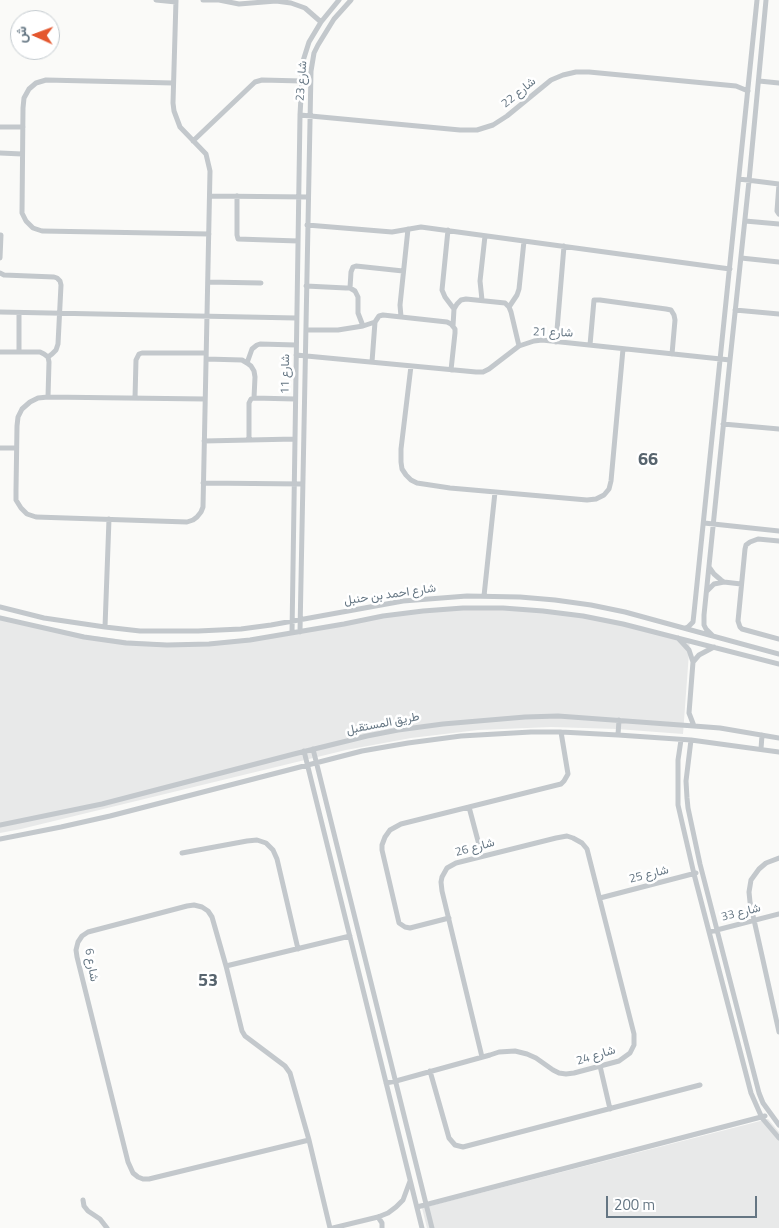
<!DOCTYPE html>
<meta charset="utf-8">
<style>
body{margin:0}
#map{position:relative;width:779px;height:1228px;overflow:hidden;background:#fafaf8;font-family:"Titillium Web",Vazirmatn,sans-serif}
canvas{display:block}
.north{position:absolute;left:10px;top:10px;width:50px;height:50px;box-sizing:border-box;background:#fff;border:1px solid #c1c8cd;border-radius:50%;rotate:272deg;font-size:14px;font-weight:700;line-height:20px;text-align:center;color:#657683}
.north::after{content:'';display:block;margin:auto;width:18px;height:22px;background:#e4572e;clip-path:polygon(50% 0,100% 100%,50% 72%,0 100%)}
.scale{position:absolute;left:606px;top:1196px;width:151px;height:22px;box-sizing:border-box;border:2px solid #657683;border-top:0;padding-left:6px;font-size:15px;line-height:18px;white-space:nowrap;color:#657683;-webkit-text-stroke:4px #fff;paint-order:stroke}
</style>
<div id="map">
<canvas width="779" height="1228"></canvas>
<div class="north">ش</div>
<div class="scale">200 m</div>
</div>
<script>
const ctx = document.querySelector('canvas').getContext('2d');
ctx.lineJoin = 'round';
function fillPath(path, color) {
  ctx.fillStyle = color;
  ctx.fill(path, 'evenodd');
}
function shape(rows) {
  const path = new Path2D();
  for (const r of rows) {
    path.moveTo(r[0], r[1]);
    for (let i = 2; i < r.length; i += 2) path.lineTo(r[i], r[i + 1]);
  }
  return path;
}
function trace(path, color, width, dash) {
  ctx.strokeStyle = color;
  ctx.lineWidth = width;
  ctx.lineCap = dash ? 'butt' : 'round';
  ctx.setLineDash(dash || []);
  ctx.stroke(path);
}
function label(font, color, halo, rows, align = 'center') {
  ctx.font = font + ' "Titillium Web",Vazirmatn,sans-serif';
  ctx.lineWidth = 5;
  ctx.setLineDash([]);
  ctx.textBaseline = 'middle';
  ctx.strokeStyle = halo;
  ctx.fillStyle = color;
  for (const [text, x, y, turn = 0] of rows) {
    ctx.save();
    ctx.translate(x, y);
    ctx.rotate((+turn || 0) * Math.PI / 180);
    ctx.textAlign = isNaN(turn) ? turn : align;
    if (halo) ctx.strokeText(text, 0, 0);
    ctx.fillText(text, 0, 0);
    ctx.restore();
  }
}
fillPath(shape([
 [423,609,544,609,690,639,683,734,617,729,551,727,478,730,411,738,346,750,21,829,0,833,0,618,85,635,125,640,167,643,209,642,251,638],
 [768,1119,779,1132,779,1228,427,1228,422,1208]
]), '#e8e9e9');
trace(shape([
 [156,0,176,2],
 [176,0,173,103,174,111,180,127,206,154,210,171,203,507,201,512,197,517,193,520,187,522,36,517,27,514,21,508,16,500,16,490,17,426,18,417,22,409,30,402,38,398,48,397,205,399],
 [203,0,219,0,239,4,276,1,291,3,305,8,321,22],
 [759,81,779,83],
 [173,83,46,80,36,83,29,89,24,98,23,108,22,213,26,221,33,228,42,231,209,234],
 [300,115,460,130,477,130,493,125,507,116,551,80,563,75,576,72,589,72,736,86,748,91],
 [0,127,23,127],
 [193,141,255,82,262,80,302,81],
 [0,153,22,154],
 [739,179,779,184],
 [779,184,777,211,779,214],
 [210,196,308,197],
 [237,196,237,235,238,239,298,241],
 [745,221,779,224],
 [307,225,392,232,421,227,730,269],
 [448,230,442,290,445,297,454,309],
 [0,258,1,235],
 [741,258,779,262],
 [0,273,4,275,54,277,57,278,60,281,61,285,58,344,56,350,52,354,48,357],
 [208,282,261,283],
 [306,286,346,288,350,288,355,291,358,297,358,313,363,326],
 [350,288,351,272,353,267,356,266,403,271],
 [482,300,480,281,485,236],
 [509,307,517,295,519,289,524,241],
 [735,310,779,314],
 [0,312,296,318],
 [401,317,400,305,408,229],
 [453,326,454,309,457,304,461,300,466,299,505,303,509,307,511,312,519,346],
 [306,330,338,330,363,326,375,322],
 [556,342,564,246],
 [590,345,594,300,600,300,666,309,671,310,674,315,675,320,672,354],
 [0,352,40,352,44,354,48,357,49,362,48,397],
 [19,352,19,313],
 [296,355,476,372,483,372,489,369,519,346,534,341,542,340,730,360],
 [206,359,242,360,247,363,251,366,254,371,255,377,254,398],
 [372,362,375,322,379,316,383,315,447,322,451,324,455,329,455,333,451,370],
 [247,363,252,349,257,345,260,344,296,345],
 [411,366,401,449,401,462,402,469,406,475,411,480,417,483,450,488,587,500,596,499,604,495,609,489,611,481,623,349],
 [135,398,136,360,139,354,142,353,206,353],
 [723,424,779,429],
 [249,440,249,403,251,399,254,398,295,399],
 [204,441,295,439],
 [0,448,16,448],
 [203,483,303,484],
 [704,523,779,531],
 [779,541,758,539,750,542,746,545,745,549,738,621,740,627,742,629,779,639],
 [709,567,714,574,721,580,724,582,741,584],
 [707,591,714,584,724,582],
 [484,596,495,492],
 [0,607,44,618,105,627,140,631,198,631,241,629,271,625,403,601,467,596,520,597,555,600,591,605,625,612,779,654],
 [0,618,84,637,126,643,167,645,209,644,250,640,344,624,383,616,423,611,463,608,503,608,543,611,583,616,623,624,779,664],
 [105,627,109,519],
 [685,628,688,627,693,622,694,613,757,0],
 [300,632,311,71,314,53,318,45,334,19,351,0],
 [292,633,300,115,303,61,309,42,321,22,339,0],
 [712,635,706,629,704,625,704,615,730,360,749,181,766,0],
 [678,638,689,650,693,662,689,713,694,726],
 [693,662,699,655,714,647],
 [618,735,619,720],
 [681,740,678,760,678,805,694,874,751,1093,762,1118,779,1138],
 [691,740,686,781,687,798,688,808,700,864,759,1093,763,1103,779,1125],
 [313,749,432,1228],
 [761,749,762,735],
 [304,751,422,1228],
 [469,807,482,856],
 [0,825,102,804,294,754,367,736,398,730,443,724,525,717,558,716,694,726,720,728,779,738],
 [0,839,61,827,110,816,362,751,408,743,461,736,531,732,561,732,618,735,691,740,779,752],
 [182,853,247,841,257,840,266,843,273,850,277,859,298,949],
 [779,858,766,863,759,869,751,880,749,892,750,902,779,1032],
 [600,898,696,873],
 [449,918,410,928,405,927,399,923,382,850,382,845,385,837,390,830,401,824,561,784,564,781,568,774,561,732],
 [709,932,779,914],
 [226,966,350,936],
 [600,1066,610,1109],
 [430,1071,449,1138,455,1145,463,1147,700,1085],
 [386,1083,396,1081,490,1055,499,1052,515,1051,527,1054,536,1058,553,1070,559,1073,566,1074,574,1073,619,1061,630,1053,634,1045,634,1034,587,849,582,843,573,838,567,836,556,838,456,863,447,868,442,877,441,882,442,891,482,1057],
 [309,1140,149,1179,143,1179,138,1177,133,1173,128,1162,77,957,76,950,78,942,82,936,88,932,187,906,194,905,202,907,208,911,212,917,226,966,242,1031,245,1036,285,1066,290,1073,309,1140,330,1228],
 [83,1200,84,1206,88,1211,100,1219,107,1228],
 [417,1207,765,1116],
 [378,1217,382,1223,382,1228],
 [333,1228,378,1217,388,1213,396,1207,403,1200,410,1181]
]), '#c3c8cc', 5);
label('12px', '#657683', '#fff', [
 ["شارع 23",302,81,-86],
 ["شارع 22",519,93,-39],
 ["شارع 21",553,333,2],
 ["شارع 11",286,374,-89],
 ["شارع احمد بن حنبل",390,595,-8],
 ["طريق المستقبل",383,724,-11],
 ["شارع 26",475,848,-15],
 ["شارع 25",649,875,-14],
 ["شارع 33",741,913,-14],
 ["شارع 6",91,965,80],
 ["شارع 24",596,1056,-17]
]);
label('bold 18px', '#57646e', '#fff', [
 ["66",648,461],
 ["53",208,982]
]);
</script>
